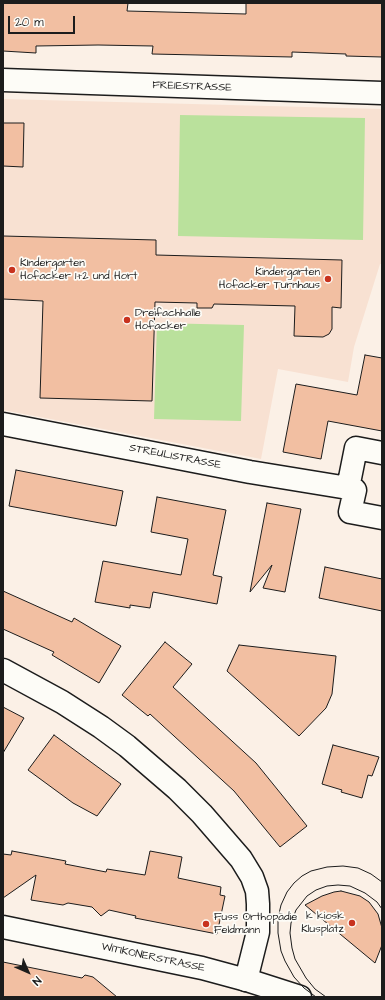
<!DOCTYPE html>
<meta charset="utf-8">
<style>
body{margin:0}
#map{position:relative;width:385px;height:1000px;overflow:hidden;background:#fbf0e6;font-family:"Architects Daughter",sans-serif}
canvas{display:block}
.frame{position:absolute;inset:0;border:4px solid #1c1c1c;pointer-events:none}
.north{position:absolute;left:8px;top:952px;width:40px;height:40px;-webkit-text-stroke:3px #fdfcf7;paint-order:stroke;rotate:135deg;font-size:11px;font-weight:700;line-height:16px;text-align:center;color:#1c1c1c}
.north::after{content:'';display:block;margin:auto;width:14px;height:18px;background:#1c1c1c;clip-path:polygon(50% 0,100% 100%,50% 72%,0 100%)}
.scale{position:absolute;left:8px;top:16px;width:67px;height:18px;box-sizing:border-box;border:2px solid #1c1c1c;border-top:0;padding-left:5px;font-size:12px;line-height:14px;white-space:nowrap;color:#1c1c1c;-webkit-text-stroke:3px #fdfcf7;paint-order:stroke}
</style>
<div id="map">
<canvas width="385" height="1000"></canvas>
<div class="frame"></div>
<div class="north">N</div>
<div class="scale">20 m</div>
</div>
<script>
const ctx = document.querySelector('canvas').getContext('2d');
ctx.lineJoin = 'round';
function fillPath(path, color) {
  ctx.fillStyle = color;
  ctx.fill(path, 'evenodd');
}
function shape(rows) {
  const path = new Path2D();
  for (const r of rows) {
    path.moveTo(r[0], r[1]);
    for (let i = 2; i < r.length; i += 2) path.lineTo(r[i], r[i + 1]);
  }
  return path;
}
function trace(path, color, width, dash) {
  ctx.strokeStyle = color;
  ctx.lineWidth = width;
  ctx.lineCap = dash ? 'butt' : 'round';
  ctx.setLineDash(dash || []);
  ctx.stroke(path);
}
function label(font, color, halo, rows, align = 'center') {
  ctx.font = font + ' "Architects Daughter",sans-serif';
  ctx.lineWidth = 3.5;
  ctx.setLineDash([]);
  ctx.textBaseline = 'middle';
  ctx.strokeStyle = halo;
  ctx.fillStyle = color;
  for (const [text, x, y, turn = 0] of rows) {
    ctx.save();
    ctx.translate(x, y);
    ctx.rotate((+turn || 0) * Math.PI / 180);
    ctx.textAlign = isNaN(turn) ? turn : align;
    if (halo) ctx.strokeText(text, 0, 0);
    ctx.fillText(text, 0, 0);
    ctx.restore();
  }
}
fillPath(shape([
 [3,99,382,109,382,264,380,264,354,347,348,382,278,369,261,459,3,410]
]), '#f8e1d2');
fillPath(shape([
 [180,115,365,118,363,240,178,236],
 [157,323,244,325,241,421,154,419]
]), '#bae19c');
const building = shape([
 [3,3,128,3,127,11,246,14,246,3,382,3,382,57,346,56,346,54,292,52,292,57,152,54,153,46,98,45,36,46,36,53,3,51,3,3],
 [3,123,24,123,23,167,3,166,3,123],
 [3,236,156,240,156,255,342,260,341,308,332,307,332,329,329,334,323,337,294,336,295,306,214,304,212,308,197,308,197,303,155,302,152,401,40,398,43,301,3,299,3,236],
 [365,355,382,358,382,431,328,421,321,459,283,452,296,384,357,395,365,355],
 [16,470,123,491,116,526,9,506,16,470],
 [157,497,226,510,213,575,222,577,217,604,153,592,150,608,130,605,130,608,95,602,103,561,181,575,188,539,151,532,157,497],
 [267,503,301,509,285,592,263,588,272,565,250,592,267,503],
 [325,567,382,579,382,611,319,598,325,567],
 [3,591,72,622,74,618,121,646,99,683,52,655,54,652,3,629,3,591],
 [165,642,192,664,173,687,256,763,307,826,280,847,234,791,150,714,148,716,122,695,165,642],
 [239,645,336,656,332,694,326,708,299,736,227,671,239,645],
 [3,707,24,718,3,753,3,707],
 [54,735,121,784,97,816,73,803,28,770,54,735],
 [333,745,379,757,372,776,368,775,362,798,341,792,342,790,322,784,333,745],
 [12,851,66,861,65,864,106,872,107,869,145,875,150,851,182,857,178,878,221,887,220,895,225,896,217,934,135,918,136,916,109,910,101,916,92,907,68,903,63,905,31,900,36,875,3,898,3,854,11,855,12,851],
 [341,891,360,896,369,902,378,914,382,928,382,945,375,963,305,905,322,896,334,892,341,891],
 [3,962,82,978,85,975,93,977,117,997,3,997,3,962]
]);
fillPath(building, '#f2bfa2');
trace(building, '#1c1c1c', 1);
const minor = shape([
 [3,80,382,93],
 [3,424,250,472,348,488,356,448,382,453],
 [348,488,355,490,350,512,382,518],
 [3,670,62,702,101,727,127,746,177,789,202,814,241,859,252,877,257,891,258,904,258,932,246,980]
]);
const secondary = shape([
 [3,927,202,968,250,981,300,997]
]);
trace(minor, '#1c1c1c', 25);
trace(secondary, '#1c1c1c', 25);
trace(minor, '#fdfcf7', 22);
trace(secondary, '#fdfcf7', 22);
trace(shape([
 [316,997,304,988,294,977,285,961,281,951,278,933,278,918,281,905,287,892,294,883,302,876,311,871,327,867,343,866,358,868,371,874,382,882],
 [326,997,315,989,306,978,295,959,292,948,290,933,291,923,296,910,307,896,316,890,327,886,338,885,350,886,365,893,377,902,382,909]
]), '#1c1c1c', 1);
for (const [x, y, r, color] of [
 [12,270,4,"#c8321e"],
 [328,279,4,"#c8321e"],
 [127,320,4,"#c8321e"],
 [352,923,4,"#c8321e"],
 [206,924,4,"#c8321e"]
]) {
  const dot = new Path2D();
  dot.arc(x, y, r, 0, 2 * Math.PI);
  ctx.fillStyle = color;
  ctx.fill(dot);
  trace(dot, '#fdfcf7', 1.5);
}
label('11px', '#1c1c1c', '#fdfcf7', [
 ["FREIESTRASSE",192,87,2],
 ["STREULISTRASSE",175,457,11],
 ["WITIKONERSTRASSE",153,958,12]
]);
label('11px', '#1c1c1c', '#fdfcf7', [
 ["KIndergarten",20,264],
 ["Hofacker 1+2 und Hort",20,277],
 ["Kindergarten",320,273,"right"],
 ["Hofacker Turnhaus",320,286,"right"],
 ["Dreifachhalle",135,314],
 ["Hofacker",135,327],
 ["k kiosk",344,917,"right"],
 ["Klusplatz",344,930,"right"],
 ["Fuss Orthopädie",214,918],
 ["Feldmann",214,931]
], 'left');
</script>
